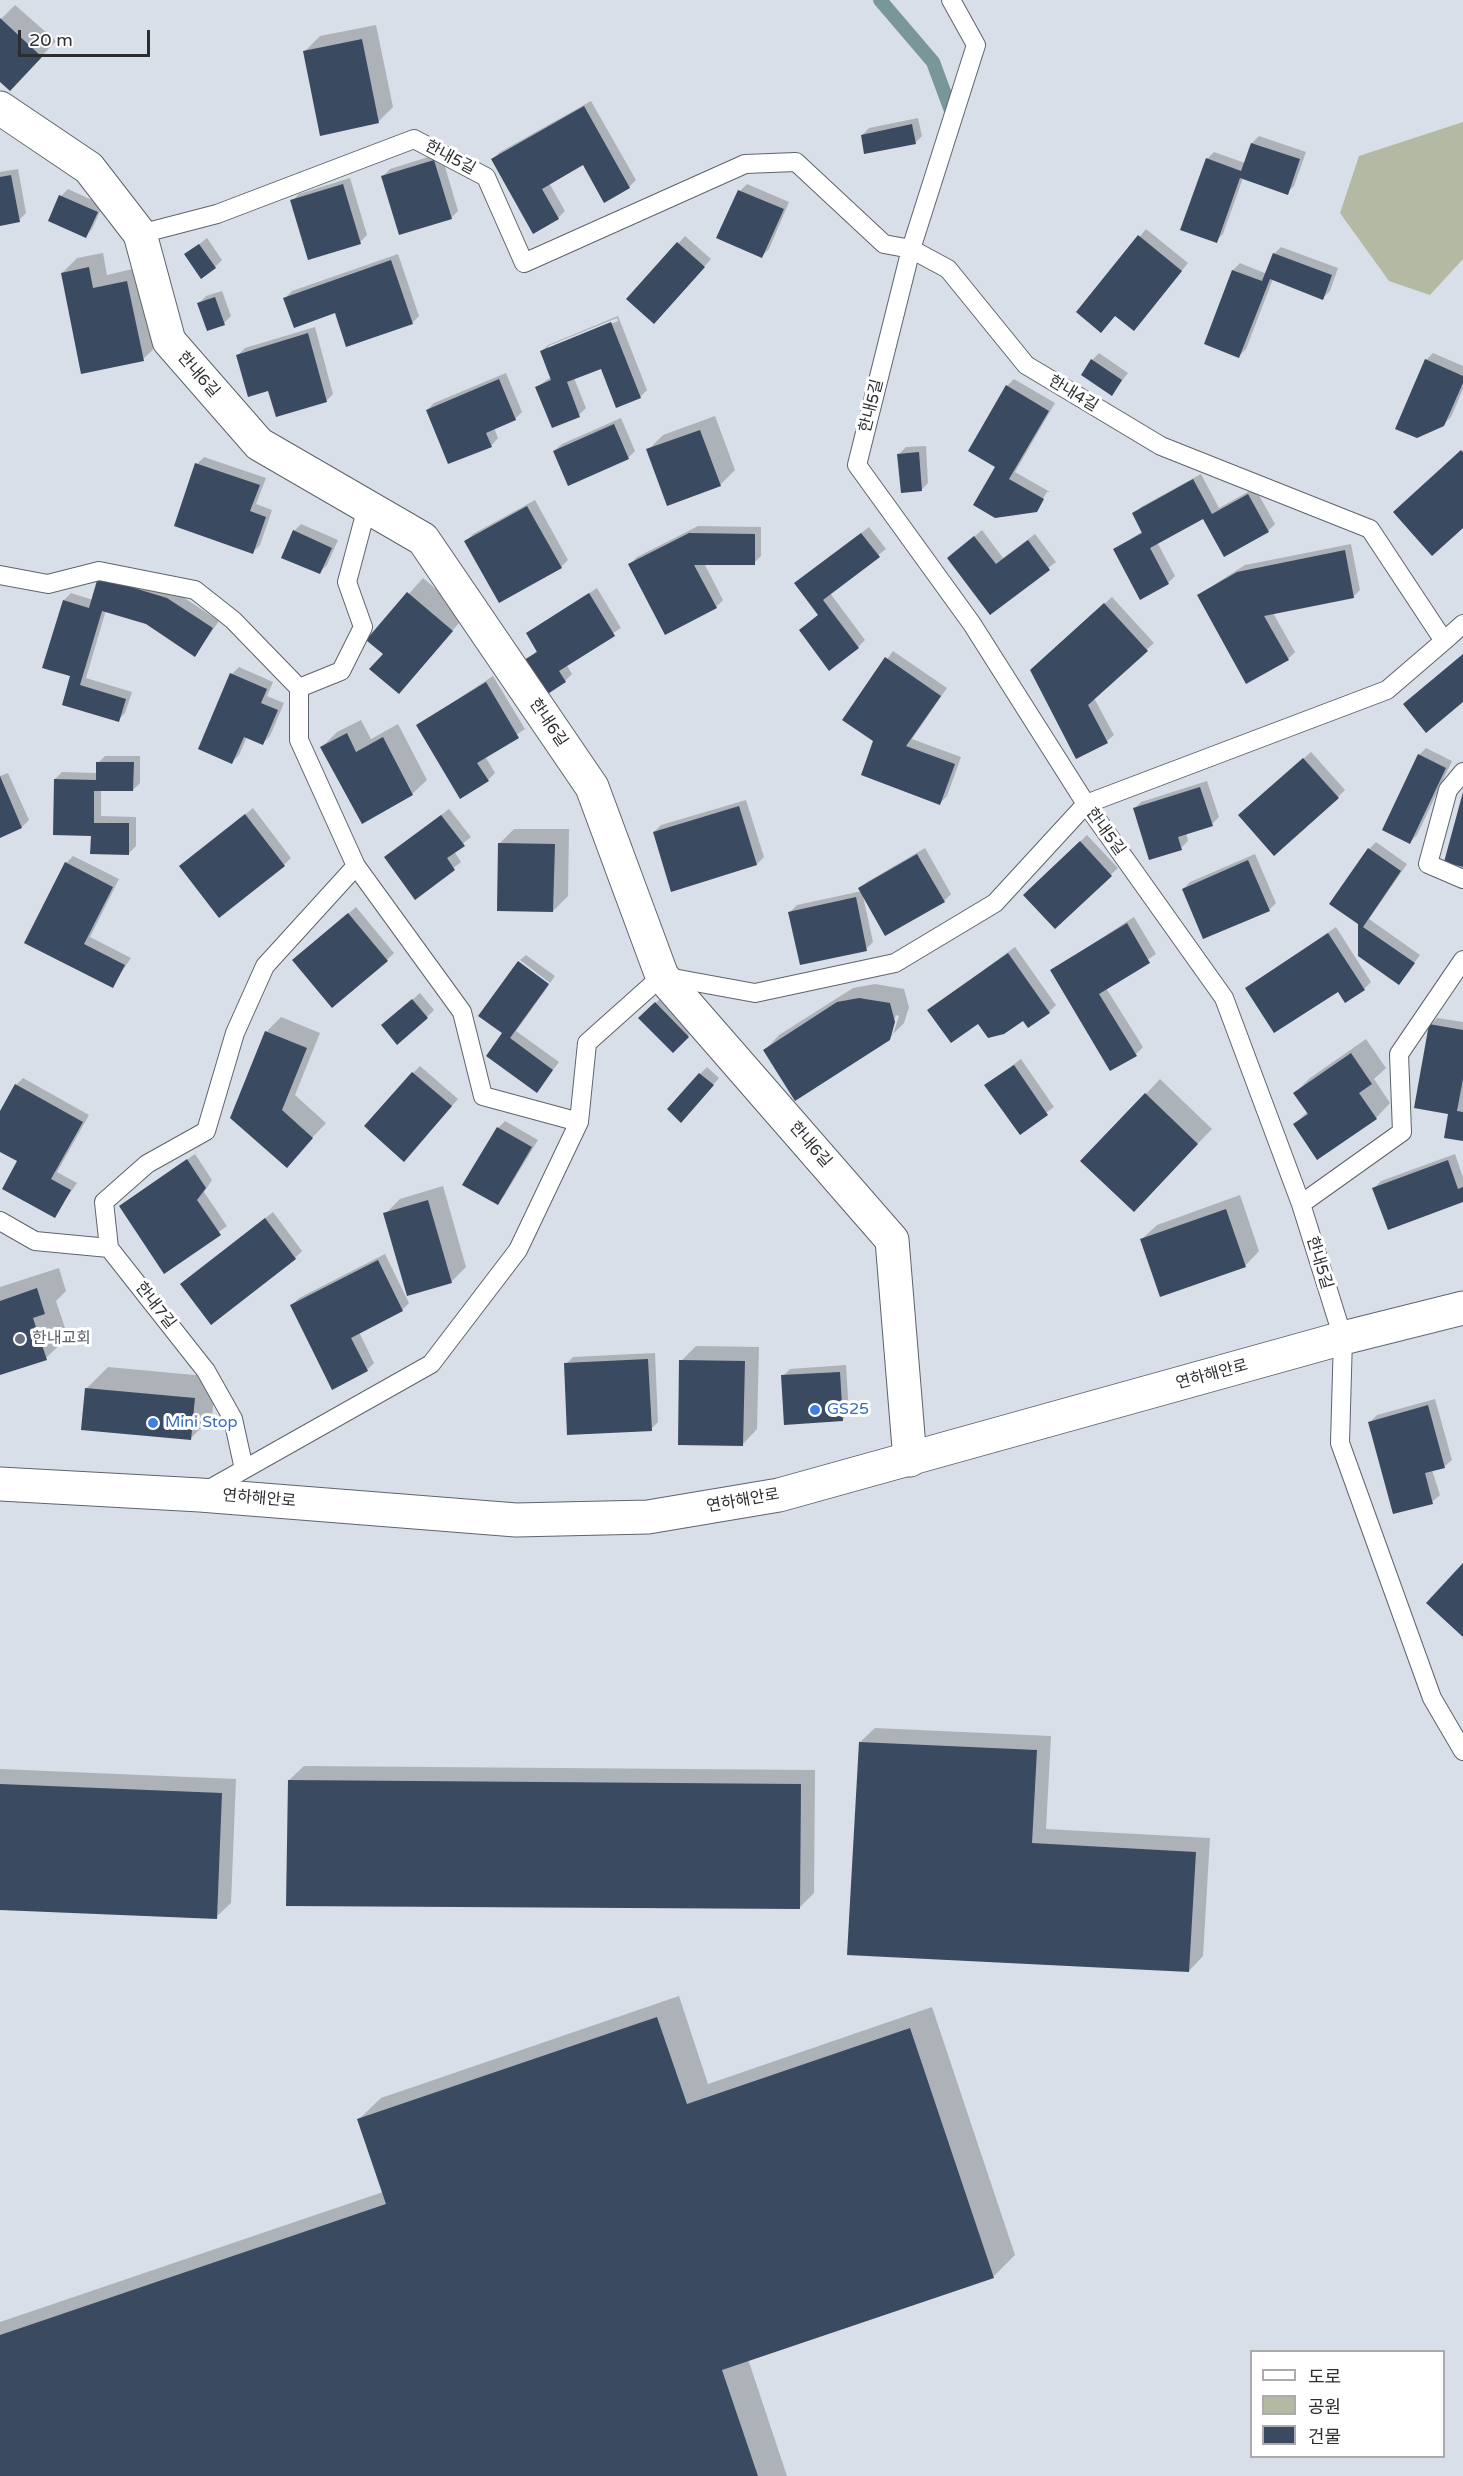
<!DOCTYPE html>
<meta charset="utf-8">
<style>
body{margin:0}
#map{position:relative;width:1463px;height:2476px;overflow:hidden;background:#d9dfe8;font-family:"Varela Round","Noto Sans KR",sans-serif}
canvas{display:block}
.legend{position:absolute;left:1250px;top:2350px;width:195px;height:108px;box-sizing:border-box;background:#fff;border:2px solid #ababad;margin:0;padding:8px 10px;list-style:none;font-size:18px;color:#2c2e32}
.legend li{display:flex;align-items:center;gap:12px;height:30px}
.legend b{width:30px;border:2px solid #ababad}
.scale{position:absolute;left:18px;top:30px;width:132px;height:27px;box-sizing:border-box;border:3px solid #2c2e32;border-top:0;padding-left:8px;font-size:18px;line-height:21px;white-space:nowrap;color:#2c2e32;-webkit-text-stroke:4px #fff;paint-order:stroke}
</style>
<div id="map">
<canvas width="1463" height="2476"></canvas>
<ul class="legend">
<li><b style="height:8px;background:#fff"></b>도로</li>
<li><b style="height:16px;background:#b3b9a3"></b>공원</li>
<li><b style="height:16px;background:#3a4a60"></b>건물</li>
</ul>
<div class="scale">20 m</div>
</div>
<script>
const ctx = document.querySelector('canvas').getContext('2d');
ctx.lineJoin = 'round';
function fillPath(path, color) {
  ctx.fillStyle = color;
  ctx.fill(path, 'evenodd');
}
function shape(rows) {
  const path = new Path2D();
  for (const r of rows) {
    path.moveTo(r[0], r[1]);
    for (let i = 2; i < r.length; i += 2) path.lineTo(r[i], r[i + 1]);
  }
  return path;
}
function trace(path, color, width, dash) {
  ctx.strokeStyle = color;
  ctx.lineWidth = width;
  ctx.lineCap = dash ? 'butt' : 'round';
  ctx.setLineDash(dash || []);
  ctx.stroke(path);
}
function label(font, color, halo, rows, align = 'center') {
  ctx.font = font + ' "Varela Round","Noto Sans KR",sans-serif';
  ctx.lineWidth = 6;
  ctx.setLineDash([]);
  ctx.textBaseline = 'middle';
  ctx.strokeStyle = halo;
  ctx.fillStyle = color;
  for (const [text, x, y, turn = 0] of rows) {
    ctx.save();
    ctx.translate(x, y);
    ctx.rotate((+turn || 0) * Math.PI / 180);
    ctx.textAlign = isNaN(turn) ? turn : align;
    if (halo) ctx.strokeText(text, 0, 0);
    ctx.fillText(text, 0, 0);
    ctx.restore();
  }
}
fillPath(shape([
 [1463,122,1463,259,1430,295,1389,281,1340,213,1359,156]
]), '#b3b9a3');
fillPath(shape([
 [15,5,56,41,24,75,0,80,0,20],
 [376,25,393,107,378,122,305,51,320,36],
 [591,101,636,180,629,187,584,163,549,183,565,211,558,218,493,159,500,152],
 [918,118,922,136,915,143,862,135,869,128],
 [1259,136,1306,152,1294,186,1287,193,1243,178,1223,234,1216,241,1207,159,1214,152,1245,163,1252,143],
 [441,153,458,211,451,218,383,176,390,169],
 [18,169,26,213,19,220,0,224,0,172],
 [350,178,367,235,360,242,292,201,299,194],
 [747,184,789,202,769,249,762,256,718,237,740,191],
 [68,189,103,205,92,229,85,236,61,196],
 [1146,229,1188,263,1141,322,1134,329,1116,314,1078,312],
 [685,236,711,259,661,315,628,299],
 [207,238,222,260,215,267,186,255],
 [1281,247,1338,268,1330,291,1323,298,1273,279,1246,349,1239,356,1206,343,1233,270,1240,263,1267,274,1274,254],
 [103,253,107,275,141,267,158,345,143,359,62,273,77,258],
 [398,254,419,316,412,323,336,311,285,298,292,291],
 [222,291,231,316,224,323,199,303,206,296],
 [618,316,647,390,640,397,602,367,574,378,586,408,579,415,537,387,551,377,541,352,548,345],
 [617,318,618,321,548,350,548,346],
 [315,327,333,394,326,401,269,389,238,355,245,348],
 [1099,353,1128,373,1112,394,1092,360],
 [1433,353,1463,366,1463,389,1451,417,1443,425,1426,360],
 [506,373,522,412,515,419,494,428,498,438,491,446,427,410,434,403],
 [1014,379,1055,403,1015,472,1050,492,1047,492,1036,510,997,466,1007,386],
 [715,416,735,470,720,485,648,450,663,435],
 [621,418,635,451,628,458,554,451,562,444],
 [926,446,928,483,921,490,899,454,906,447],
 [204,457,266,478,256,504,272,510,260,545,253,552,197,464],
 [1201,474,1219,508,1255,488,1275,524,1268,531,1203,516,1157,542,1175,576,1168,583,1114,550,1143,531,1134,514,1141,507],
 [535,500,568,560,561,567,466,541,473,534],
 [301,524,338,540,327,565,320,572,294,531],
 [698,526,761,527,761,556,754,563,704,563,723,600,716,607,630,564,637,557],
 [869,527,886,549,830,593,865,640,858,647,801,630,819,614,803,577],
 [982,530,1003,558,1035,534,1056,562,990,613,949,558],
 [1351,544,1360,590,1353,597,1273,613,1295,652,1288,659,1198,595,1245,565],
 [100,578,174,591,219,621,195,655,147,623,106,610,86,678,132,692,125,713,118,720,64,704,72,675,64,600,71,593,93,600],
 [423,578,466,615,399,692,385,654,368,640],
 [597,588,621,628,566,664,572,674,565,681,526,660,538,650,528,633],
 [1112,597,1154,643,1094,698,1114,735,1107,741,1039,664],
 [893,651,947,688,912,739,961,757,947,796,940,803,875,741,844,719],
 [239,667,273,682,267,696,284,703,270,736,263,743,247,737,239,755,232,762,232,674],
 [493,676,525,729,485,756,495,773,488,780,418,725],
 [361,720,371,739,398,724,427,780,412,794,322,747,337,732],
 [1426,748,1452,761,1417,835,1410,842,1419,755],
 [1311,752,1345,790,1338,797,1247,808],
 [105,756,140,756,140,783,133,790,101,790,101,816,136,817,136,846,129,853,92,834,55,779,62,772,98,773,98,763],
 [8,773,29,820,22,827,0,836,0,776],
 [1207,781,1219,817,1212,824,1186,833,1188,841,1181,848,1134,809,1141,802],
 [746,800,764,857,757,864,654,832,661,825],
 [253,808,291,858,284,865,181,866],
 [449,809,471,837,454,851,461,862,416,898,386,857],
 [514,829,569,829,568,896,553,911,500,843],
 [1087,835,1118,868,1055,927,1025,895],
 [1376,842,1407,864,1369,919,1420,955,1399,983,1359,955,1369,849],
 [925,848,951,894,944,901,863,896,873,942,866,949,790,912,797,905,862,891,860,889,867,882],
 [1255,854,1276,903,1269,910,1183,889,1190,882],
 [73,856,119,879,90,937,131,958,112,986,26,942,66,863],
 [356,907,394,953,387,960,301,953],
 [1134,917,1156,954,1106,988,1143,1047,1136,1054,1052,970],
 [1336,927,1371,982,1364,989,1345,1001,1338,990,1247,988],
 [1015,947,1056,1005,1049,1012,978,1022,929,1010],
 [526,955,555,976,550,983,520,960],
 [518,963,549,985,516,1031,559,1062,537,1091,504,1033],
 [875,984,904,989,909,1007,904,1023,889,1038,765,1050,779,1035,853,988],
 [896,1015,899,1016,893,1034,890,1034],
 [420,993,434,1010,427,1017,390,1019],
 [663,996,695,1029,673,1051,640,1018],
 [281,1017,320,1033,295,1095,326,1123,286,1166,266,1032],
 [1437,1018,1463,1022,1463,1140,1450,1113,1430,1025],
 [1366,1039,1386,1068,1374,1079,1390,1103,1376,1118,1295,1124,1308,1111,1295,1093,1310,1078],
 [1021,1059,1054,1107,1020,1133,986,1085],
 [420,1066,458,1099,411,1153,413,1073],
 [707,1067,719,1078,688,1114,700,1074],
 [23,1078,89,1115,57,1172,77,1183,54,1216,19,1161,0,1150,0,1114,16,1085],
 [1160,1079,1212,1129,1148,1195,1146,1094],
 [505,1121,538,1140,504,1196,497,1203,465,1184,498,1128],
 [195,1154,212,1180,204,1192,227,1226,164,1271,121,1207],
 [1455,1154,1463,1177,1463,1201,1374,1188,1381,1181],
 [443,1186,466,1267,451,1282,385,1214,400,1199],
 [1240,1195,1259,1251,1245,1266,1142,1239,1157,1225],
 [273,1212,302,1251,295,1258,182,1284],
 [385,1254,409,1303,402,1310,359,1332,374,1363,367,1370,292,1305,299,1298],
 [59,1268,66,1291,56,1301,68,1337,46,1358,0,1373,0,1287],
 [696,1346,759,1347,757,1429,743,1444,681,1361],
 [655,1353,658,1422,651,1429,566,1364,573,1357],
 [846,1365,849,1413,842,1420,783,1376,790,1369],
 [108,1367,216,1377,212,1417,190,1439,87,1388],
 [1435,1399,1452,1460,1444,1467,1432,1470,1440,1495,1432,1502,1370,1422,1377,1415],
 [875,1728,1051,1736,1046,1829,1210,1838,1203,1956,1189,1971,860,1742],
 [304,1766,815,1770,814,1893,799,1908,289,1780],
 [0,1769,236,1779,231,1903,216,1917,0,1908],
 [679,1996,708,2084,932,2007,1015,2255,994,2276,748,2359,787,2476,0,2476,0,2322,383,2192,359,2119,381,2098]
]), '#0003');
trace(shape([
 [880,0,933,62,953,116]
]), '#799699', 14);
fillPath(shape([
 [0,18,42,57,10,91,0,82],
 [362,39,379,123,320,136,303,51],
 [584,106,630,188,604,203,583,165,542,189,559,219,533,234,491,159],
 [912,124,916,144,864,154,861,135],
 [1251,143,1300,159,1288,195,1240,178,1217,243,1180,230,1206,158,1241,171],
 [434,160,452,219,399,235,381,176],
 [11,175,20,222,0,226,0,177],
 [343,184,361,244,308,260,290,200],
 [738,190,784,209,762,258,716,238],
 [59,195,98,212,86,238,48,221],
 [1138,235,1182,271,1134,331,1115,316,1101,333,1076,312],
 [677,242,705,267,654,324,626,299],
 [199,244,216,268,201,279,184,254],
 [1273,253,1332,275,1323,300,1270,279,1239,358,1204,344,1232,270,1262,281],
 [391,260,413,324,346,347,335,313,294,328,283,298],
 [89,267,93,288,127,281,144,361,81,374,61,273],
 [215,297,225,325,207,331,197,303],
 [611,322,641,398,616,408,601,369,567,382,580,417,552,428,535,387,551,380,540,351],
 [308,333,327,402,276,417,268,391,248,397,236,355],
 [1091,359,1122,380,1112,396,1081,375],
 [1425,359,1463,376,1463,383,1444,426,1417,438,1395,429],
 [499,379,516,420,486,433,492,447,448,464,426,410],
 [1006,385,1049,411,1009,479,1044,499,1037,512,995,518,973,505,995,467,968,451],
 [614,424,629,459,568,486,553,451],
 [700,430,721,486,667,506,646,449],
 [1461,450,1463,452,1463,528,1432,556,1393,512],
 [919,452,922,491,901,493,897,454],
 [195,463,260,485,250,511,266,517,253,554,174,526],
 [1193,479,1212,514,1248,494,1269,532,1224,557,1203,519,1150,548,1169,584,1140,600,1113,549,1142,533,1132,513],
 [527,506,562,568,499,603,464,541],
 [293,530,332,548,320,574,281,558],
 [689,533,755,534,755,565,694,565,717,608,665,635,628,564],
 [861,533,880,557,823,600,859,648,829,671,799,630,818,615,794,583],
 [974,536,996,564,1028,540,1050,570,990,615,947,558],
 [1345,550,1354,598,1264,616,1289,660,1246,684,1197,595,1237,572],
 [98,577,167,598,213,628,195,657,146,624,102,611,80,685,126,699,119,722,62,705,70,676,42,668,63,600,89,608],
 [407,592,453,631,399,694,369,669,383,654,366,640],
 [589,593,615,636,559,671,566,682,546,695,524,660,537,652,526,633],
 [1104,603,1148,651,1088,705,1108,743,1076,759,1030,670],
 [1463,654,1463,702,1426,733,1403,704],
 [885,657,941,696,906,746,955,764,940,805,861,775,873,741,842,720],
 [230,673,267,689,261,703,278,710,263,745,244,737,232,764,198,749],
 [486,682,519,738,477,763,489,781,460,799,416,725],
 [347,733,356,752,383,737,413,795,362,824,320,747],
 [1418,754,1446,768,1410,844,1382,830],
 [1303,758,1339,798,1274,856,1238,815],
 [96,762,134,762,133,791,94,791,94,823,129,823,129,855,90,854,91,836,53,835,54,779,96,780],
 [0,776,22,828,0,838],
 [1200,787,1213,826,1178,837,1182,850,1149,860,1133,808],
 [1463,792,1463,867,1444,862],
 [739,806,757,865,671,892,653,832],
 [245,814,285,866,219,918,179,866],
 [441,815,465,846,447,858,455,870,415,900,384,857],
 [1080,841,1112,876,1055,929,1023,895],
 [498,843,555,844,553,912,497,911],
 [1368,848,1401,871,1363,927,1415,963,1399,985,1358,956,1358,924,1329,904],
 [917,854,945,902,885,936,858,888],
 [1248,860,1270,911,1203,939,1182,889],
 [65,862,113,887,84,944,125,965,113,988,24,943],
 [856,897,867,951,800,965,788,912],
 [348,913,388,961,332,1008,292,960],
 [1127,923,1150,963,1099,994,1137,1056,1110,1071,1050,970],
 [1328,933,1365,990,1345,1003,1338,992,1274,1033,1245,988],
 [1008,953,1050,1013,1028,1028,1023,1021,1004,1034,988,1038,978,1024,951,1043,927,1010],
 [518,961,549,984,510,1038,553,1070,537,1093,486,1056,502,1033,478,1016],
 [859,998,890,1003,895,1022,890,1040,795,1101,763,1050,837,1002],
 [412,999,428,1018,397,1045,381,1025],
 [655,1002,689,1037,673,1053,638,1018],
 [1429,1024,1463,1030,1463,1079,1457,1111,1463,1112,1463,1141,1444,1138,1448,1114,1414,1108],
 [265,1031,307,1048,282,1110,313,1138,287,1168,230,1118],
 [1351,1053,1372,1084,1359,1093,1377,1119,1317,1160,1293,1124,1308,1114,1293,1093],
 [1014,1065,1048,1115,1020,1135,984,1085],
 [412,1072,452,1106,404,1162,364,1126],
 [699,1073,714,1085,681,1123,667,1109],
 [15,1084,83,1122,51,1179,71,1190,55,1218,2,1189,17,1161,0,1152,0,1111],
 [1145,1093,1198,1144,1134,1212,1080,1161],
 [497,1127,532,1147,498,1205,462,1185],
 [187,1159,206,1188,197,1200,221,1235,164,1274,119,1206],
 [1448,1160,1458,1189,1463,1187,1463,1202,1388,1230,1372,1188],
 [428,1200,452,1283,407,1296,383,1213],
 [1226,1209,1246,1267,1160,1297,1140,1239],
 [265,1218,296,1259,211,1325,180,1284],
 [378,1260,403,1311,351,1338,368,1371,332,1390,290,1305],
 [37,1288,45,1314,33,1318,47,1360,0,1375,0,1301],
 [648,1359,652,1431,567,1435,564,1363],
 [679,1360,745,1361,743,1446,678,1445],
 [840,1372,843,1421,784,1425,781,1375],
 [85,1388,195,1398,191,1440,81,1430],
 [1428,1405,1445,1468,1425,1473,1433,1504,1393,1514,1368,1422],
 [1463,1563,1463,1637,1426,1603],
 [859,1742,1037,1750,1032,1843,1196,1852,1189,1972,847,1955],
 [288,1780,801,1784,800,1909,286,1906],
 [0,1784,222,1793,217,1919,0,1910],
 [657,2017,687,2104,910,2028,994,2278,722,2370,758,2476,0,2476,0,2335,386,2204,357,2119]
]), '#3a4a60');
const lane = shape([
 [951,0,976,45,911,249,948,269,1026,365,1161,446,1370,529,1444,641,1463,624],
 [140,234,217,214,414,139,486,177,524,263,745,164,796,162,884,244,911,249,857,465,972,624,1086,804,1224,998,1301,1204,1343,1338,1340,1443,1432,1698,1463,1751],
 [0,575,48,584,99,571,195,590,233,620,299,688,341,671,363,627,347,582,367,507],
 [299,688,299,740,356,866,462,1012,483,1096,579,1122],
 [1463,772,1448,790,1428,864,1463,879],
 [1301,1204,1402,1132,1399,1054,1463,960],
 [0,1221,35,1241,109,1248,206,1371,233,1419,244,1469],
 [109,1248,104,1202,147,1164,206,1131,235,1033,265,966,356,866],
 [204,1492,431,1364,518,1250,579,1122,587,1043,662,976,755,993,895,963,995,903,1086,804,1387,690,1444,641]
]);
const street = shape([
 [0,108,89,168,140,234,169,341,259,444,423,539,592,787,662,976,892,1240,910,1460]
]);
const secondary = shape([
 [0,1484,200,1495,516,1520,648,1517,779,1495,1343,1338,1463,1308]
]);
trace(lane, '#5e646b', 20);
trace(street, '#5e646b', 35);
trace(secondary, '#5e646b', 35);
trace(lane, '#fff', 18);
trace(street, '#fff', 33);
trace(secondary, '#fff', 33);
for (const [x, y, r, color] of [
 [20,1339,6,"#6b7280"],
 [815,1410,6,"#3f7fe0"],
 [153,1423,6,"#3f7fe0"]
]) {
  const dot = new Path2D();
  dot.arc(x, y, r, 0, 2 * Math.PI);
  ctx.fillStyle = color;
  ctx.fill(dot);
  trace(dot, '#fff', 2);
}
label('16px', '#2c2e32', '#fff', [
 ["한내5길",450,158,28],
 ["한내6길",198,375,49],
 ["한내4길",1073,394,31],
 ["한내5길",872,406,-76],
 ["한내6길",548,723,56],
 ["한내5길",1105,832,54],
 ["한내6길",810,1145,49],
 ["한내5길",1319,1263,73],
 ["한내7길",155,1306,52],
 ["연하해안로",1212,1375,-15],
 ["연하해안로",259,1499,5],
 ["연하해안로",743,1501,-10]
]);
label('16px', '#5b616d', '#fff', [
 ["한내교회",32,1339]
], 'left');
label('16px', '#366cbe', '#fff', [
 ["GS25",827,1410],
 ["Mini Stop",165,1423]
], 'left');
</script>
